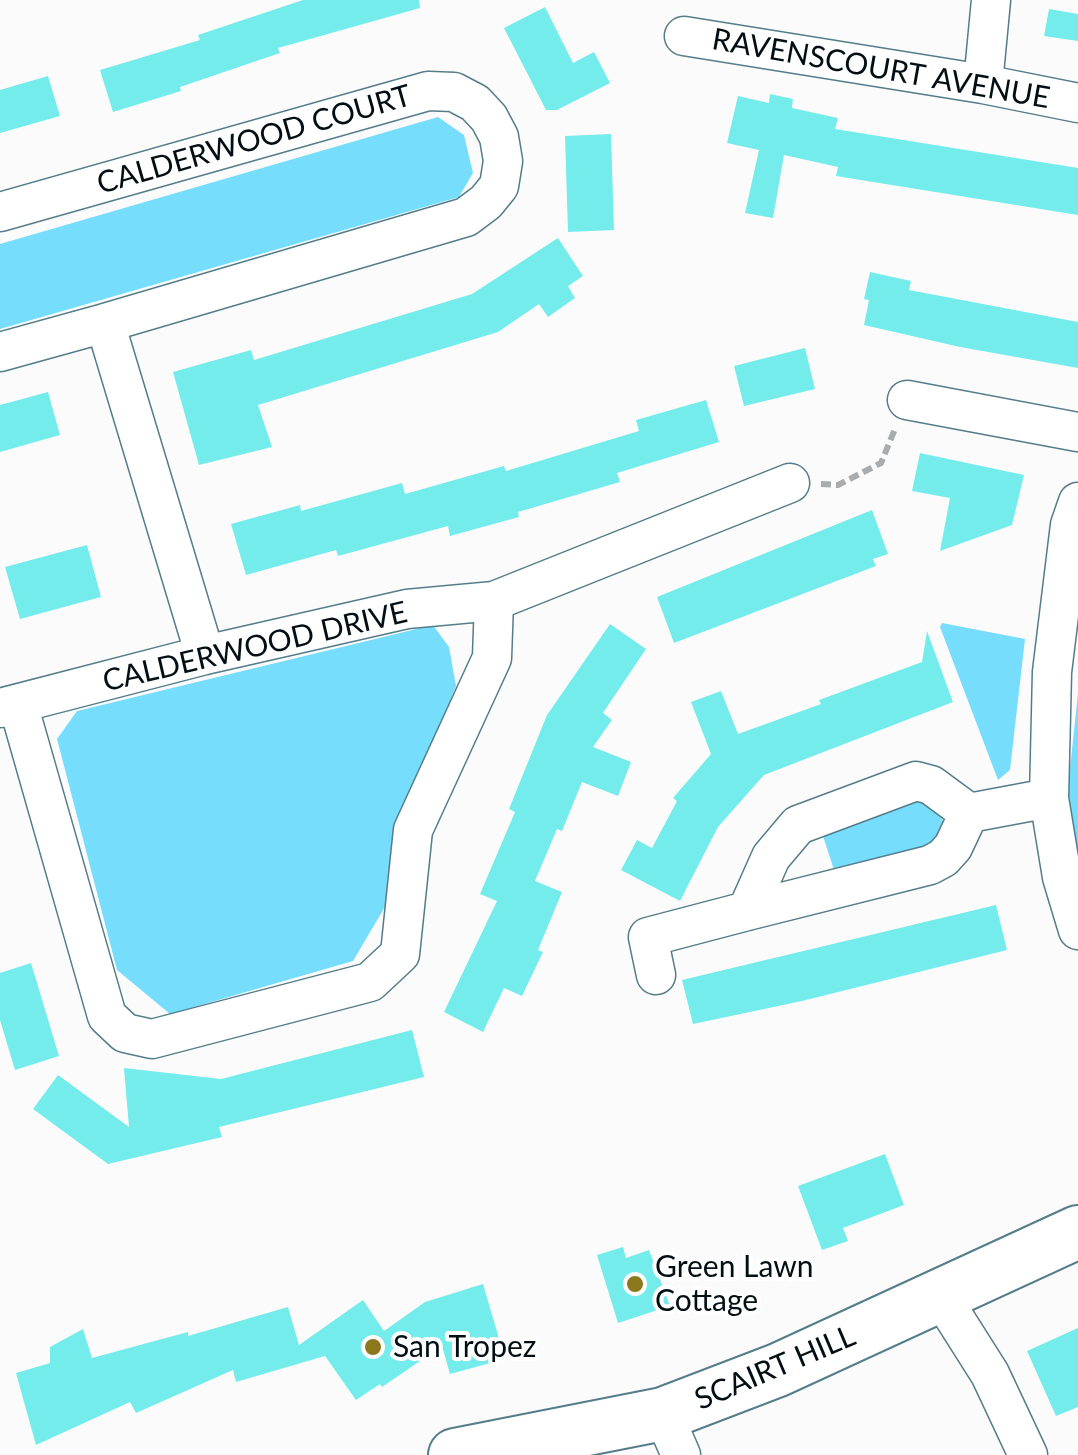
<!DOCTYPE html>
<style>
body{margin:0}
canvas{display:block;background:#fbfbfb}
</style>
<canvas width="1078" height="1455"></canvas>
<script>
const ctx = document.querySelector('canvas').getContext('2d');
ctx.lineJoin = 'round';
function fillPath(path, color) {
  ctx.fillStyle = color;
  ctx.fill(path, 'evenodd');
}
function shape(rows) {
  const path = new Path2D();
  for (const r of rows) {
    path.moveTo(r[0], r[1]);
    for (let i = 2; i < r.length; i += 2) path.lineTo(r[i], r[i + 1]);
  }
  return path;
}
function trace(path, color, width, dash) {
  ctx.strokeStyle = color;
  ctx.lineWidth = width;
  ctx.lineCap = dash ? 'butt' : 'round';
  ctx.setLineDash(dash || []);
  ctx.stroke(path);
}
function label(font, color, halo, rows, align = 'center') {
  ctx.font = font + ' Lato,sans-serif';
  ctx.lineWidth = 8;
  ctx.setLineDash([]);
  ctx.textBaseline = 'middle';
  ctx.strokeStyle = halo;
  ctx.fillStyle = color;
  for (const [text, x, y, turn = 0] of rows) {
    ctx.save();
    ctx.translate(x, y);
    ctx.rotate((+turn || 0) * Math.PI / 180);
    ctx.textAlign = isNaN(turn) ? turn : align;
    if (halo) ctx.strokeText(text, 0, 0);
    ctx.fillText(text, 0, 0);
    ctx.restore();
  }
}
fillPath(shape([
 [438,117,464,135,473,173,459,197,0,329,0,244],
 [942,623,1025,639,1010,770,998,780,940,627],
 [433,625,449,647,456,686,392,844,392,895,353,961,170,1014,117,970,57,739,77,711],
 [1078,693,1078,867,1067,797],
 [914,796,932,803,943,821,944,836,933,846,836,876,822,833]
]), '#76ddfd');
fillPath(shape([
 [303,0,419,0,420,8,278,48,280,53,180,87,181,91,113,112,100,70,200,40,198,35],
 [545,7,573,63,594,52,610,83,557,110,546,110,504,28],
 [1049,9,1078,14,1078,41,1044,36],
 [48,76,60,116,0,133,0,90],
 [770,94,793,99,792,108,838,118,835,129,1078,168,1078,215,836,176,838,167,784,155,773,218,745,213,759,150,727,143,738,96,769,103],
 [611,134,614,230,568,232,565,136],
 [558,238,583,276,568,286,575,298,548,317,539,304,498,332,258,405,272,447,199,465,173,372,251,350,254,360,472,294],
 [870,272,911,281,909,290,1078,322,1078,368,960,347,864,325,869,300,864,299],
 [805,348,815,389,744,406,734,366],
 [48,392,60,435,0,452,0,405],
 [706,400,719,442,617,473,620,482,518,512,519,517,450,536,448,526,338,556,336,550,246,575,231,524,300,505,301,511,402,483,405,494,504,466,506,471,639,431,636,420],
 [920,453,1024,475,1012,525,940,551,950,498,912,491],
 [872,510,888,554,873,559,876,566,674,643,657,597],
 [87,545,101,597,20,619,5,567],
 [610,624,646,649,603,713,612,720,593,747,631,762,618,796,582,782,562,831,557,829,535,881,562,892,538,950,543,952,522,996,504,988,483,1032,444,1012,497,901,480,894,515,812,509,809,547,715],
 [927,631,953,702,764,775,718,827,680,901,621,870,637,840,652,848,677,801,673,798,711,754,691,702,721,691,738,734,821,704,819,700,922,662],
 [996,905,1007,950,802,1001,693,1024,682,980],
 [31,963,59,1056,15,1070,0,1020,0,973],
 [412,1030,424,1077,219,1127,222,1137,108,1164,33,1109,58,1075,129,1127,124,1068,221,1079],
 [885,1154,904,1205,843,1228,848,1241,822,1250,798,1186],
 [623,1247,626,1258,649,1250,670,1306,618,1323,597,1255],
 [483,1284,505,1359,450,1374,442,1346,382,1387,380,1384,356,1400,325,1356,236,1382,233,1370,136,1413,130,1402,36,1445,16,1373,50,1363,50,1347,83,1329,92,1358,188,1332,188,1336,288,1307,299,1345,363,1300,384,1331,425,1302],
 [1078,1328,1078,1407,1056,1416,1027,1351]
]), '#75ecec');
const street = shape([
 [684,36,983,84,1078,103],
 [983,84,991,0],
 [0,212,428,91,454,92,475,103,489,118,499,137,503,161,499,186,486,202,466,217,105,323],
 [0,352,105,323,205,655],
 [907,400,1078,432],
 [1078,502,1070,525,1052,672,1049,798,1062,877,1078,930],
 [18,704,107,1016,125,1033,152,1039,370,982,400,954,413,830,492,658,494,601],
 [0,708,205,655,407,609,494,601,790,483],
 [969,813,1049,798],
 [656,975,648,937,747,911,930,865,943,858,953,847,969,813,931,785,916,781,798,825,771,857,747,911],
 [940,1295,990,1374,1028,1455],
 [663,1414,681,1455]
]);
const secondary = shape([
 [455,1455,663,1414,778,1370,1078,1232]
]);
trace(street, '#547d8a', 41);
trace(secondary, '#547d8a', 56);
trace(shape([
 [821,484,838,485,881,463,895,429]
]), '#a8acae', 6, [10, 5]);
trace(street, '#fff', 38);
trace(secondary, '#fff', 52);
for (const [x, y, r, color] of [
 [635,1284,10,"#8b781d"],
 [373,1347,10,"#8b781d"]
]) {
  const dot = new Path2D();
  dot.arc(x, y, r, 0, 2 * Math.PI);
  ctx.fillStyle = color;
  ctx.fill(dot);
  trace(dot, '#fff', 4);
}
label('30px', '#010f14', '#fff', [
 ["RAVENSCOURT AVENUE",881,69,10],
 ["CALDERWOOD COURT",254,140,-16],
 ["CALDERWOOD DRIVE",255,647,-13],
 ["SCAIRT HILL",775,1368,-23]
]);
label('30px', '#010f14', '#fff', [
 ["Green Lawn",655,1267],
 ["Cottage",655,1301],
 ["San Tropez",393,1347]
], 'left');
</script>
